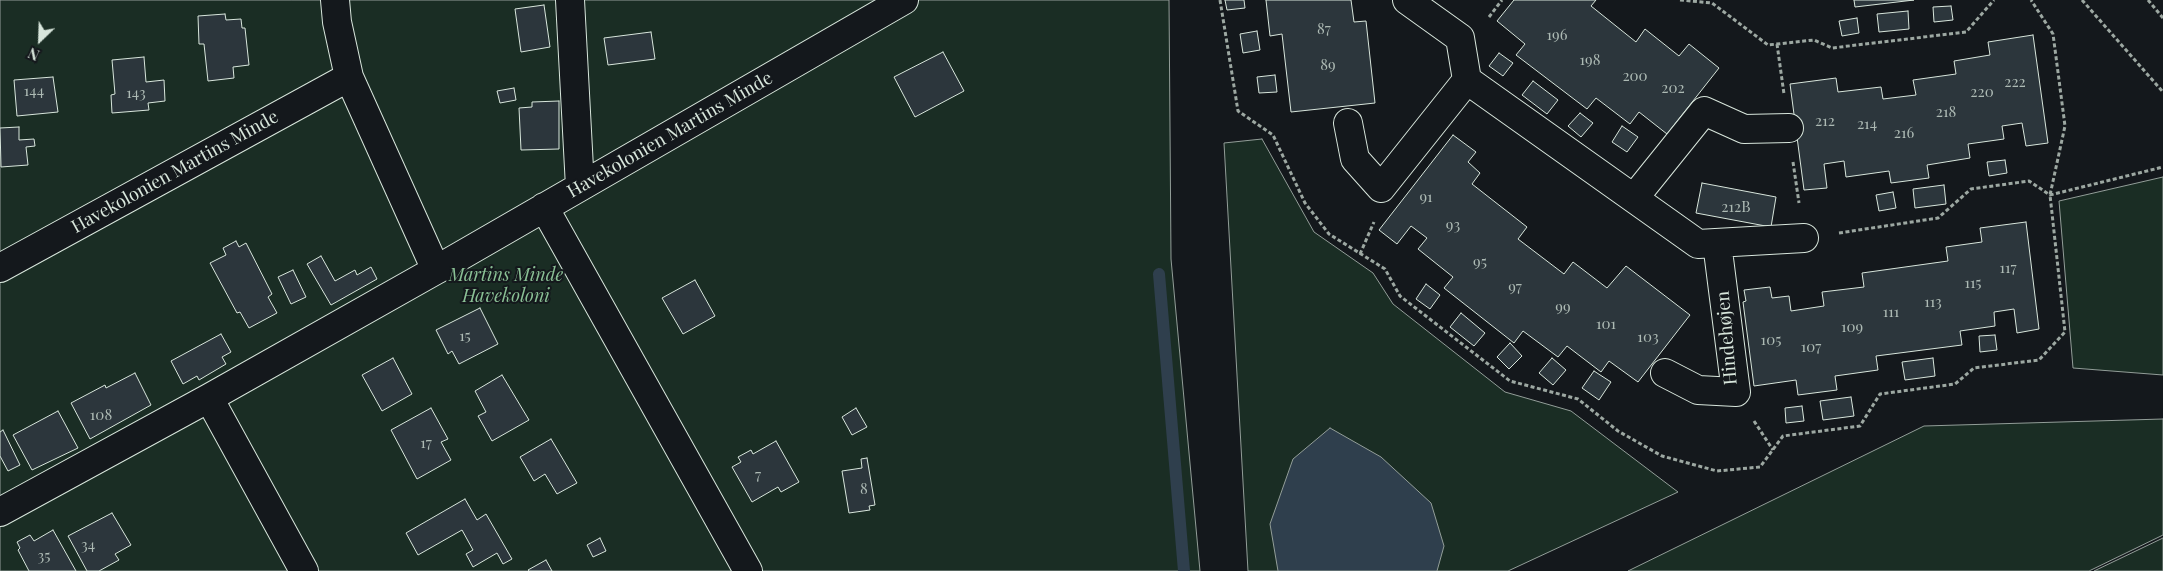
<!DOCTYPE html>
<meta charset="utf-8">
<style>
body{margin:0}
#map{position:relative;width:2163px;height:571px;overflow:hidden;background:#14181c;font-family:"Playfair Display",serif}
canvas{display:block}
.north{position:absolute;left:15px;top:15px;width:50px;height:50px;-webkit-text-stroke:4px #14181c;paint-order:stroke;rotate:204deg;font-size:14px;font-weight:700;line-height:20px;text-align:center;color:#d8e6dc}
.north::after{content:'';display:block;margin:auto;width:18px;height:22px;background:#d8e6dc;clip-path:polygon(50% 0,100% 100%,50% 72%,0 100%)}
</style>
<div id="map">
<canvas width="2163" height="571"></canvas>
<div class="north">N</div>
</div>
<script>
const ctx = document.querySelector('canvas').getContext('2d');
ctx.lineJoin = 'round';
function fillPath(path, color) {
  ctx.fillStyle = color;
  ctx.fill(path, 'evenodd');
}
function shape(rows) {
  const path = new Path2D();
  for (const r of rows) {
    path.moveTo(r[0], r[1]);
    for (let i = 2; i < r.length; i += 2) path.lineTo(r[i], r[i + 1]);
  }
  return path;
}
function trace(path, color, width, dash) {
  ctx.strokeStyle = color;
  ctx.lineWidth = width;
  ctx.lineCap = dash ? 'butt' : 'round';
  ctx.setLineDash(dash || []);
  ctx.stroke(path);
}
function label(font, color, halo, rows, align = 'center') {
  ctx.font = font + ' "Playfair Display",serif';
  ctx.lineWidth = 4;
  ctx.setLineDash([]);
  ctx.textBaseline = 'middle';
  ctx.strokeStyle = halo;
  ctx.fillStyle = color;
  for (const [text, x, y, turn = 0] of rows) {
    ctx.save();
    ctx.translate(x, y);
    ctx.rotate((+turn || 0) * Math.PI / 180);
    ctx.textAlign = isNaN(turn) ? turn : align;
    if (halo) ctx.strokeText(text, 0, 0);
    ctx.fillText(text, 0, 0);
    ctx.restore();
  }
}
const green = shape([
 [0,0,1169,0,1171,259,1200,571,0,571,0,0],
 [1262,139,1314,232,1373,273,1393,304,1505,392,1571,411,1678,492,1508,571,1248,571,1224,143,1262,139],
 [2163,177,2163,375,2073,368,2059,201,2163,177],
 [2163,419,2163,535,2089,571,1628,571,1924,426,2163,419],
 [2163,538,2163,571,2094,571,2163,538]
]);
fillPath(green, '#1a2d24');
trace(green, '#939e99', 1);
const water = shape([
 [1330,428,1381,457,1431,503,1444,546,1437,571,1278,571,1270,524,1293,459,1330,428]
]);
fillPath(water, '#2f3f4d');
trace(water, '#939e99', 1);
trace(shape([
 [1159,274,1184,571]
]), '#2f3f4d', 12);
const building = shape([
 [1225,0,1244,0,1245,8,1227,10,1225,0],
 [1266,0,1351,0,1354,22,1366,21,1375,103,1291,112,1282,34,1270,36,1266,0],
 [1514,0,1596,0,1591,6,1636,42,1645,29,1679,56,1689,44,1719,68,1667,134,1639,112,1630,124,1596,98,1587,109,1516,55,1525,44,1497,21,1514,0],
 [1854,0,1914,0,1855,7,1854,0],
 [544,5,550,47,521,52,515,9,544,5],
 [1951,6,1953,20,1934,22,1933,7,1951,6],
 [1908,11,1909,29,1879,32,1877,14,1908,11],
 [225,14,226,20,241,19,242,28,245,28,249,65,233,67,234,78,208,81,204,44,199,44,198,16,225,14],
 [1857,18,1859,33,1842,36,1839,21,1857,18],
 [1257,31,1260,50,1243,53,1240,34,1257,31],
 [651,32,655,59,608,65,604,38,651,32],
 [2033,35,2048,143,2026,146,2022,123,2002,126,2004,139,1968,144,1970,158,1927,165,1929,178,1891,183,1889,171,1846,177,1844,161,1824,164,1827,188,1804,190,1790,84,1836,78,1838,92,1881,87,1883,99,1916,95,1913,80,1956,74,1954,61,1990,55,1988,42,2033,35],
 [943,52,964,91,915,117,894,77,943,52],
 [1499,53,1513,63,1503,76,1489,66,1499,53],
 [144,57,146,82,164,80,165,101,148,103,149,110,112,113,111,95,115,94,112,60,144,57],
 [1275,75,1277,92,1259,93,1257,77,1275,75],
 [53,77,58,112,17,116,14,80,53,77],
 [1533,81,1558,100,1547,114,1522,95,1533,81],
 [514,88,516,100,500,103,497,91,514,88],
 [559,101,559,149,521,150,519,108,532,107,532,102,559,101],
 [1580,113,1593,123,1581,137,1568,126,1580,113],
 [1622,126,1638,137,1627,152,1612,142,1622,126],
 [19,127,19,140,34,139,35,146,26,147,28,165,1,167,0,128,19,127],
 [1453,135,1476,152,1468,162,1480,173,1472,184,1527,227,1518,239,1564,274,1573,262,1607,288,1626,266,1690,315,1638,382,1609,361,1601,372,1567,346,1558,357,1523,331,1514,343,1444,288,1453,277,1418,249,1427,238,1411,226,1397,244,1379,230,1453,135],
 [2005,160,2007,173,1989,176,1987,162,2005,160],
 [1702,183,1776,197,1771,227,1696,213,1702,183],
 [1944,185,1946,204,1915,208,1913,189,1944,185],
 [1893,192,1896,208,1879,211,1876,195,1893,192],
 [2026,222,2039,329,2017,333,2014,309,1994,312,1995,326,1960,331,1962,345,1876,356,1878,370,1835,376,1837,390,1798,395,1796,380,1754,386,1743,302,1746,301,1744,290,1770,287,1772,298,1789,296,1791,311,1824,306,1822,292,1864,287,1862,273,1948,261,1946,247,1982,242,1980,228,2026,222],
 [236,241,239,247,246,243,272,294,268,297,277,313,249,328,240,312,237,313,210,263,226,255,223,248,236,241],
 [321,256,335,281,355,270,357,275,371,267,377,279,331,305,307,264,321,256],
 [293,270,306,297,291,304,278,277,293,270],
 [695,280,715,316,683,334,662,298,695,280],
 [1426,284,1440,295,1430,309,1416,299,1426,284],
 [480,308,498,344,459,364,452,351,448,354,436,330,480,308],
 [1461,313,1485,333,1474,346,1450,327,1461,313],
 [221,334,231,352,222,357,226,364,199,380,197,376,183,384,171,361,221,334],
 [1995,335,1997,350,1980,352,1979,336,1995,335],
 [1510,343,1522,356,1509,369,1497,357,1510,343],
 [393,358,412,394,382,411,362,375,393,358],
 [1552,358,1566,370,1553,385,1539,373,1552,358],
 [1933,358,1935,376,1905,380,1902,362,1933,358],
 [1594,371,1611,382,1599,400,1582,388,1594,371],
 [135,373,151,405,90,439,71,403,105,385,106,388,135,373],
 [502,375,529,420,492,441,478,416,486,412,475,391,502,375],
 [1851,397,1854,416,1823,420,1820,401,1851,397],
 [1802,406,1804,421,1786,423,1785,408,1802,406],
 [431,408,448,439,441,442,451,460,417,479,391,430,431,408],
 [856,408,867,427,852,435,842,417,856,408],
 [58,411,78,448,32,470,13,435,58,411],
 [3,430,20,465,8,471,0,456,0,432,3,430],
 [551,439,577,483,557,494,545,474,534,481,520,457,551,439],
 [776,441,799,482,781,492,778,487,752,502,732,467,741,462,738,457,751,450,753,454,776,441],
 [867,458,875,505,869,506,870,510,849,513,842,471,862,468,861,459,867,458],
 [465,499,477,520,486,514,512,559,503,564,497,553,473,567,466,554,473,550,462,530,418,555,406,533,465,499],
 [112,513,131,545,115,554,119,560,99,571,87,571,68,536,112,513],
 [53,530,76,571,29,571,18,550,20,548,17,542,30,535,34,541,53,530],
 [600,538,606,551,593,557,587,545,600,538],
 [546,560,552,571,529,571,528,570,546,560]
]);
fillPath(building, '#2c363c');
trace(building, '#d8e6dc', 1);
const minor = shape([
 [335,0,337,22,349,77,436,270,904,0],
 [570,0,580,187],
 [1407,0,1460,38,1467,80,1698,244,1804,238],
 [1348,123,1355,159,1381,188,1467,80],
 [1634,198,1704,111,1744,129,1789,128],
 [544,207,748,571],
 [0,268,349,77],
 [1665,373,1698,390,1736,392,1717,243],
 [209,398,304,571],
 [0,512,209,398,436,270]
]);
trace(minor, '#d8e6dc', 30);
trace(shape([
 [1220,0,1238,111,1273,135,1305,203,1329,234,1385,269,1400,296,1510,381,1578,399,1618,431,1662,456,1717,471,1760,467,1783,436,1860,426,1880,394,1955,384,1974,368,2039,360,2065,332,2050,195,2065,126,2053,34,2031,0],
 [1680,0,1712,3,1768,45,1814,40,1832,48,1966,32,1994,0],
 [2082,0,2163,92],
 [2148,0,2163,18],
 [1489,17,1502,0],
 [1777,44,1784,94],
 [1793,162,1799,203],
 [1839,233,1938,218,1971,189,2029,181,2050,195,2163,167],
 [1360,254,1374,222],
 [1754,421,1773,450]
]), '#9da8a2', 3, [4, 2.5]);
trace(minor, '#14181c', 28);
label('15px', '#adbab4', null, [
 ["87",1324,29],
 ["196",1557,35],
 ["198",1590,60],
 ["89",1328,65],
 ["200",1635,76],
 ["222",2015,82],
 ["202",1673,88],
 ["144",34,91],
 ["220",1982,92],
 ["143",136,93],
 ["218",1946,112],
 ["212",1825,121],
 ["214",1867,124],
 ["216",1904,133],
 ["91",1426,197],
 ["212B",1736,207],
 ["93",1453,225],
 ["95",1480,262],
 ["117",2008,268],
 ["115",1973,283],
 ["97",1515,287],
 ["113",1933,302],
 ["99",1563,307],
 ["111",1891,312],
 ["101",1606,324],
 ["109",1852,327],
 ["15",465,336],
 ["103",1648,337],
 ["105",1771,340],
 ["107",1811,347],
 ["108",101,415],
 ["17",426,443],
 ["7",758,475],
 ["8",864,489],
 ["34",88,545],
 ["35",44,556]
]);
label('18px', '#d8e6dc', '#14181c', [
 ["Havekolonien Martins Minde",670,135,-30],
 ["Havekolonien Martins Minde",175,172,-29],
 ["Hindehøjen",1727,338,-95]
]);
label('italic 18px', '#8ac095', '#14181c', [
 ["Martins Minde",506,275],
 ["Havekoloni",506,296]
]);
</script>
